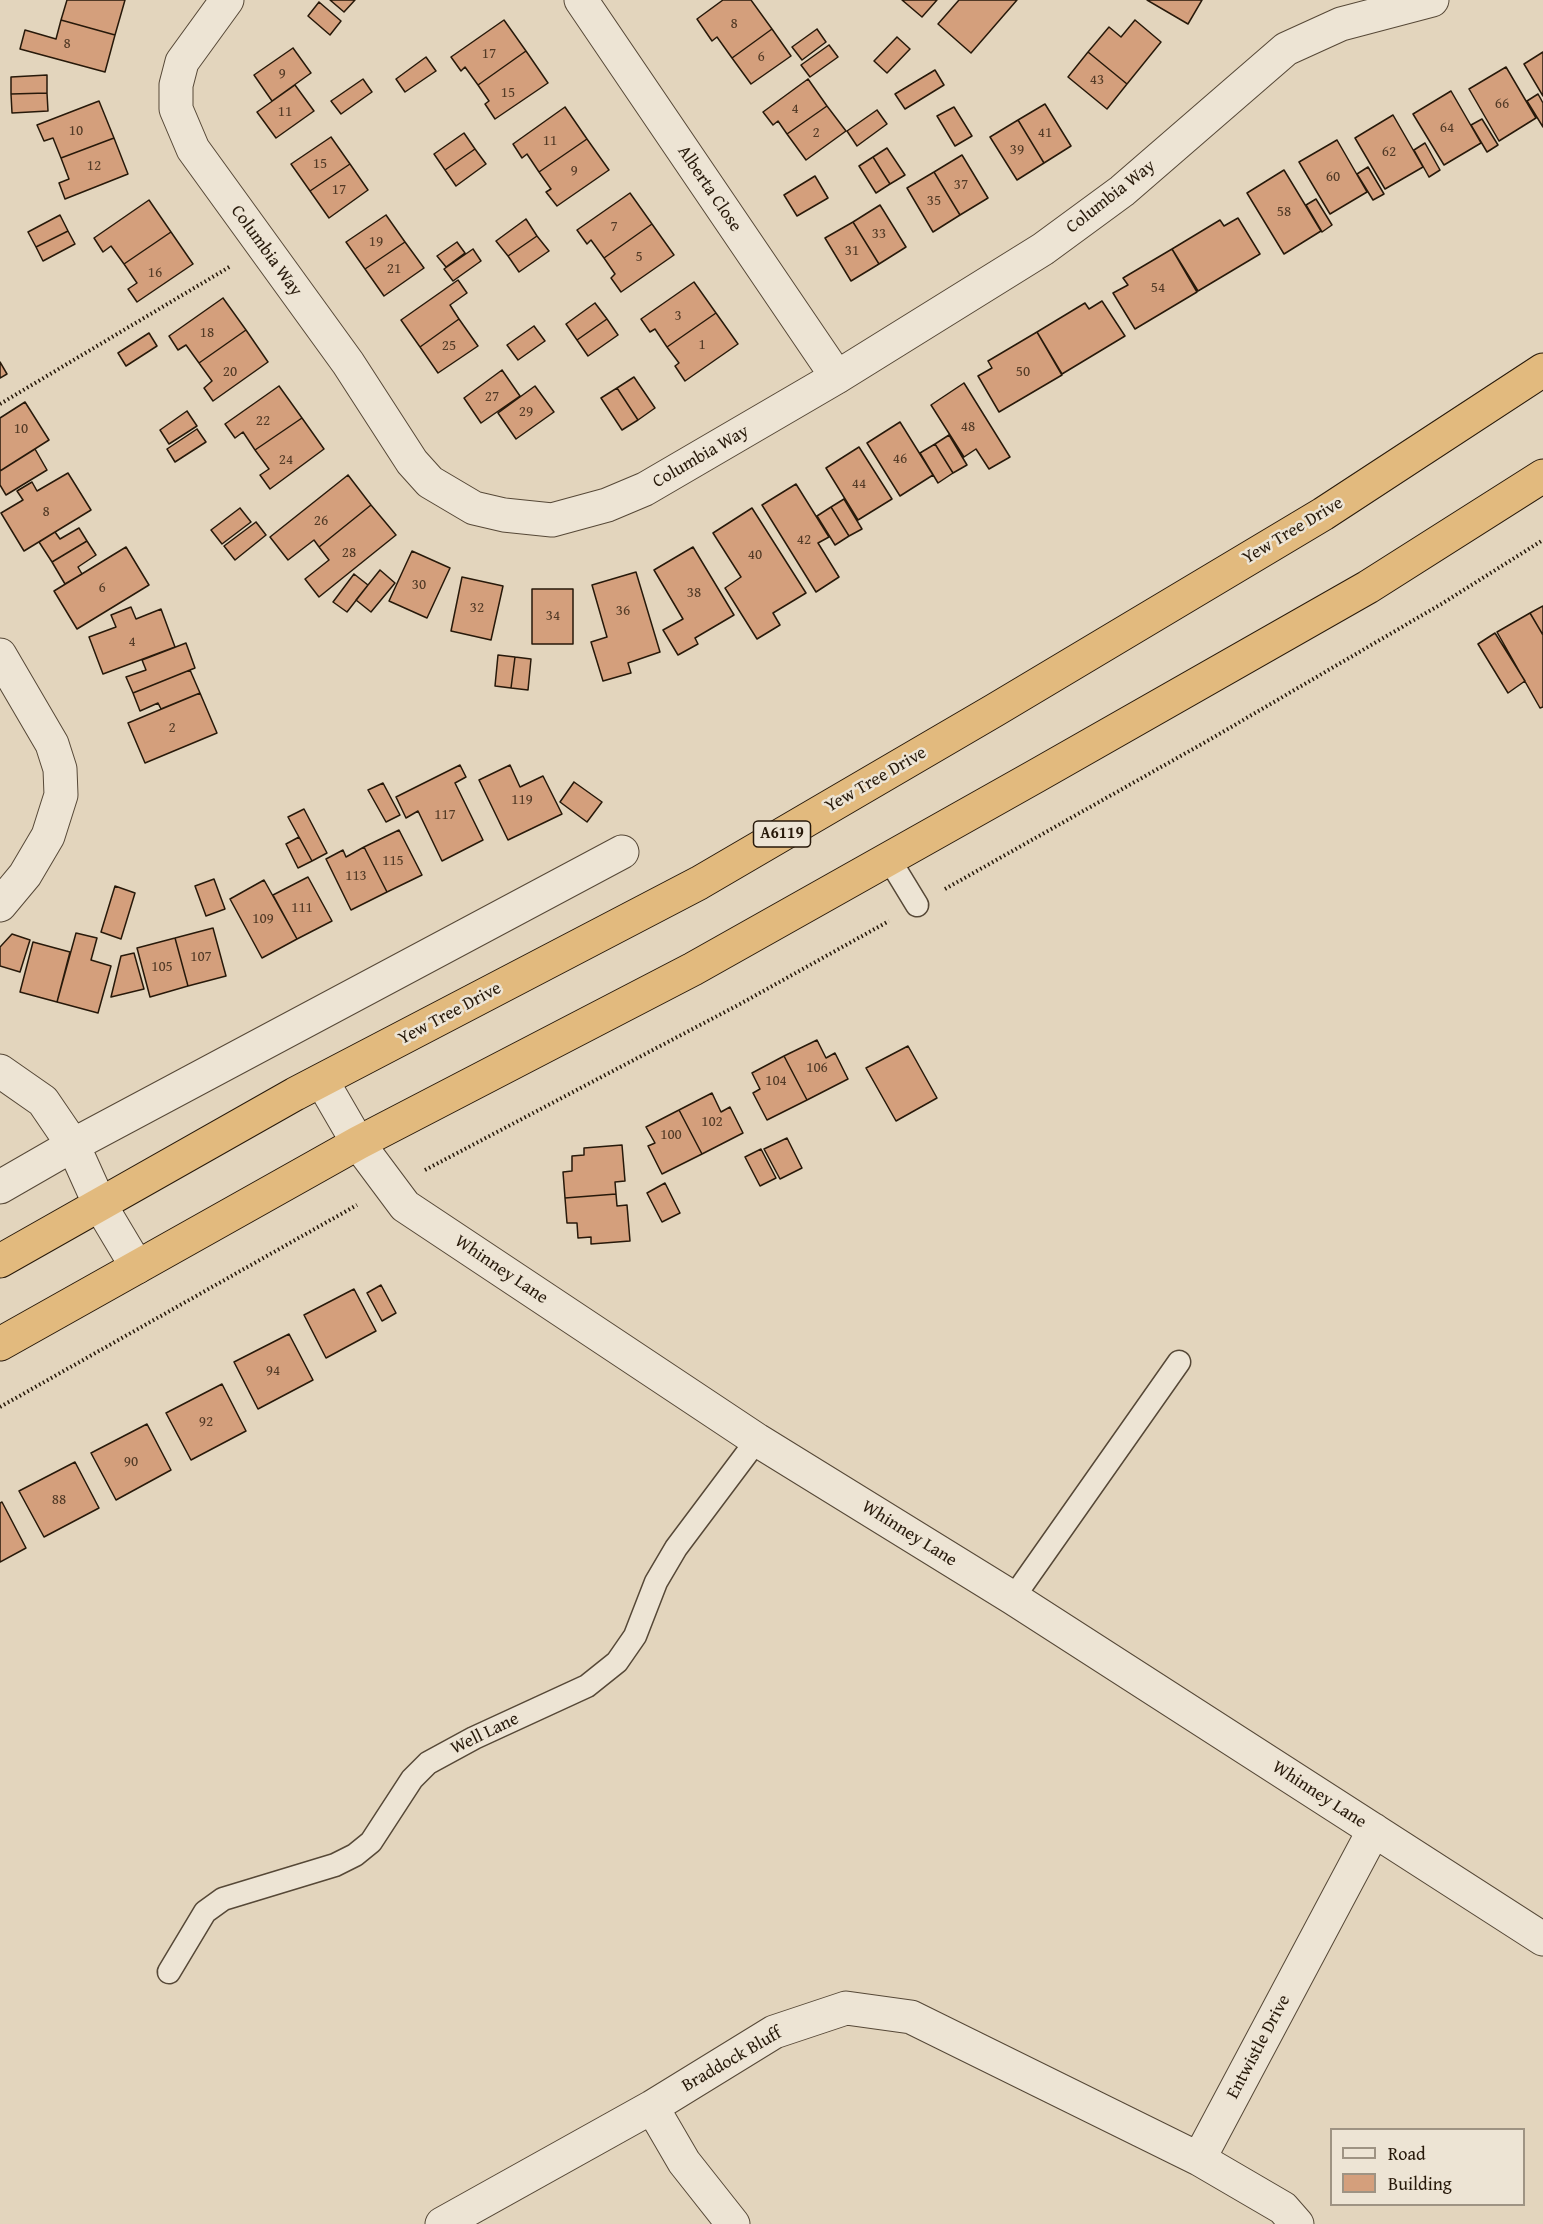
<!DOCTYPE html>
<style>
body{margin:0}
#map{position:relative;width:1543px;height:2224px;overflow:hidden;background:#e3d5bd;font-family:"Gentium Book Plus",serif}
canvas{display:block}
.legend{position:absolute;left:1330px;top:2128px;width:195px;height:78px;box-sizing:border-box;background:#ede4d4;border:2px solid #9e9383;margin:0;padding:8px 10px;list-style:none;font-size:18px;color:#27190a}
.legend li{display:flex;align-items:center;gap:12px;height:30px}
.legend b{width:30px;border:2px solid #9e9383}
</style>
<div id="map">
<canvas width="1543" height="2224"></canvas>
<ul class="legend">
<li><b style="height:8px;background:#ede4d4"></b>Road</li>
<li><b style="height:16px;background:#d49f7c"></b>Building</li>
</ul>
</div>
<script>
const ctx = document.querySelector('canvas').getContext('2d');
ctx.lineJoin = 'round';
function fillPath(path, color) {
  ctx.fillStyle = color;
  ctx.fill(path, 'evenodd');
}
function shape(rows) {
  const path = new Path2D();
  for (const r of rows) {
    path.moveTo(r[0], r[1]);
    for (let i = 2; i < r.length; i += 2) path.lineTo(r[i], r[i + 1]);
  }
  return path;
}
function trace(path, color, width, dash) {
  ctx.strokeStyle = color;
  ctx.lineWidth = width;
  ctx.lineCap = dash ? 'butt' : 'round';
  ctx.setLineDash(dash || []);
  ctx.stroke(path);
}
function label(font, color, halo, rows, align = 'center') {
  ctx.font = font + ' "Gentium Book Plus",serif';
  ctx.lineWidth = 5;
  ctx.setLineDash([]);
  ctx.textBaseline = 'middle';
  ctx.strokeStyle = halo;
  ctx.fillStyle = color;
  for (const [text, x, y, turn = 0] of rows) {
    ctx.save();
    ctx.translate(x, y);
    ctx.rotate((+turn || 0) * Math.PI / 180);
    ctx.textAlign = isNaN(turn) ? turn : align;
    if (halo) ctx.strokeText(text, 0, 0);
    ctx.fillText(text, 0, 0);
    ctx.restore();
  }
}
const building = shape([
 [67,0,125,0,115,35,61,20,67,0],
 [330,0,355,0,344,12,330,0],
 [723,0,751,0,772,29,732,58,717,37,712,41,697,19,723,0],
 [902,0,937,0,922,17,902,0],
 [959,0,1017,0,971,53,938,24,959,0],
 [1147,0,1202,0,1188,24,1147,0],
 [319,2,341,21,330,35,308,16,319,2],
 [61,20,115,35,105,72,20,49,25,30,56,39,61,20],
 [504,20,526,51,478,85,465,67,461,71,451,57,504,20],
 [1135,20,1161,42,1127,84,1088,52,1109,27,1121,37,1135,20],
 [772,29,791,56,751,84,732,58,772,29],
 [817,29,826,42,802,60,792,47,817,29],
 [897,37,910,49,887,73,874,61,897,37],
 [829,45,838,57,810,77,801,65,829,45],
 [293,48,311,73,272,101,254,75,293,48],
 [526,51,548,83,495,119,485,104,489,101,478,85,526,51],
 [1088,52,1127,84,1107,109,1068,77,1088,52],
 [1543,52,1543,96,1524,64,1543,52],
 [426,57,436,71,405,92,396,79,426,57],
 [1506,67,1536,118,1499,141,1469,89,1506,67],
 [935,70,944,85,905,109,895,94,935,70],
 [47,75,47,93,11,94,11,77,47,75],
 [363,79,372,92,341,114,331,101,363,79],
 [808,79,827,106,787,134,778,121,773,125,763,112,808,79],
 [295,85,314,111,276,138,257,112,295,85],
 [1451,91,1481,143,1444,165,1413,114,1451,91],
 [47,93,48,111,12,113,11,94,47,93],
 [1538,94,1543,103,1543,127,1527,101,1538,94],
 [99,101,114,138,61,158,53,138,44,141,37,125,99,101],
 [1045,104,1071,146,1044,163,1018,120,1045,104],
 [827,106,846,131,806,160,787,134,827,106],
 [565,107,587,139,539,172,527,154,522,158,513,144,565,107],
 [954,107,972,136,955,146,937,116,954,107],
 [877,110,887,124,857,146,847,131,877,110],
 [1393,115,1423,167,1385,189,1355,138,1393,115],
 [1482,119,1498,145,1487,152,1471,125,1482,119],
 [1018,120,1044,163,1017,180,990,137,1018,120],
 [464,133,475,149,445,170,434,154,464,133],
 [331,137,350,164,310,191,291,164,331,137],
 [114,138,128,174,65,199,59,183,69,179,61,158,114,138],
 [587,139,609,170,557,206,546,192,551,189,539,172,587,139],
 [1337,140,1367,192,1330,214,1299,162,1337,140],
 [1425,143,1440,170,1429,177,1414,150,1425,143],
 [887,148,905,175,890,184,873,157,887,148],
 [475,149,486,164,456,186,445,170,475,149],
 [962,155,988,198,960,215,934,172,962,155],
 [873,157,890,184,876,193,859,166,873,157],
 [350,164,368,190,329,218,310,191,350,164],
 [1368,167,1384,194,1373,200,1357,174,1368,167],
 [1284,170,1321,231,1284,254,1247,193,1284,170],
 [934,172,960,215,933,232,907,188,934,172],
 [815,176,828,198,797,216,784,195,815,176],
 [630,193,652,224,604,258,591,240,587,244,577,230,630,193],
 [1316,199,1332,225,1322,232,1306,205,1316,199],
 [149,200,171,232,124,264,111,246,103,252,94,238,149,200],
 [880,205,906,247,879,264,853,222,880,205],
 [60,215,68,231,36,247,28,232,60,215],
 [386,215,405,242,365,269,346,242,386,215],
 [1238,218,1260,254,1198,291,1172,249,1220,220,1224,226,1238,218],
 [526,219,537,236,508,256,496,241,526,219],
 [853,222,879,264,851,281,825,238,853,222],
 [652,224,674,255,621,292,611,278,615,274,604,258,652,224],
 [68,231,75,244,43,261,36,247,68,231],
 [171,232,193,264,137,302,128,289,137,283,124,264,171,232],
 [537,236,549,251,519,272,508,256,537,236],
 [405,242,424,268,384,296,365,269,405,242],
 [457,242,465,253,446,267,437,256,457,242],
 [473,249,481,261,453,281,444,269,473,249],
 [1172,249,1197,292,1135,329,1113,293,1128,285,1123,278,1172,249],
 [458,280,467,293,450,305,459,319,420,347,401,320,458,280],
 [694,282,716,313,667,347,655,329,650,332,641,319,694,282],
 [223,298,246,330,199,363,186,345,178,350,169,336,223,298],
 [1102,301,1125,336,1062,374,1037,332,1085,303,1089,309,1102,301],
 [595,303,607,319,577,340,566,324,595,303],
 [716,313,738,344,685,381,675,366,679,363,667,347,716,313],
 [459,319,478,346,438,373,420,347,459,319],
 [607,319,618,335,588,356,577,340,607,319],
 [534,326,545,341,518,360,507,345,534,326],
 [246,330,268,362,213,401,204,388,212,381,199,363,246,330],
 [1037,332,1062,375,999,412,978,376,992,368,988,361,1037,332],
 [149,333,157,346,126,366,118,353,149,333],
 [0,362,7,374,0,378,0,362],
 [502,370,520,396,481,423,464,398,502,370],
 [634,377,655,408,638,420,617,388,634,377],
 [964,383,1010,457,989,469,976,449,964,457,931,405,964,383],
 [279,386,302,418,255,450,243,432,235,438,225,424,279,386],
 [535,386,554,412,516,439,498,413,535,386],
 [617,388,638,420,622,430,601,398,617,388],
 [25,402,49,440,0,471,0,418,25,402],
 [187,411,197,426,169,444,160,430,187,411],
 [302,418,324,449,270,489,260,475,269,469,255,450,302,418],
 [900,422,933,475,900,496,867,443,900,422],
 [197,429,206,442,175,462,167,449,197,429],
 [949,435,967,465,953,473,935,444,949,435],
 [935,444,953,473,938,483,920,453,935,444],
 [859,447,892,499,858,520,826,468,859,447],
 [35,449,47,470,6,495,0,485,0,471,35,449],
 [68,473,91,510,24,551,1,513,23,500,17,491,32,482,37,491,68,473],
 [348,475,371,505,319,547,314,540,288,560,270,537,348,475],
 [796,484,829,537,818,543,839,577,816,592,762,505,796,484],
 [844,499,862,529,849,536,831,507,844,499],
 [371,505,396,535,319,597,305,579,329,560,319,547,371,505],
 [831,507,849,536,835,545,817,516,831,507],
 [240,508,251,522,222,544,211,530,240,508],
 [752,508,806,593,773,613,780,625,757,639,725,588,741,577,713,533,752,508],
 [256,522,266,535,235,560,224,546,256,522],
 [79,528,87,541,52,562,39,542,55,532,60,539,79,528],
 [87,541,96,555,78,567,82,574,65,584,52,562,87,541],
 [126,547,149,585,77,629,54,591,126,547],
 [693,547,734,615,695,638,698,644,678,655,663,630,683,619,654,570,693,547],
 [412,551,450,568,427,618,389,601,412,551],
 [380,570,395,583,371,612,356,600,380,570],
 [636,572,660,652,628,663,631,673,603,681,591,642,607,637,592,585,636,572],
 [354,574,368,585,347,612,333,602,354,574],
 [462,577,503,586,491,640,451,631,462,577],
 [532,589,573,589,573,644,532,644,532,589],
 [1543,606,1543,635,1530,613,1543,606],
 [131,607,136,619,161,609,175,647,103,674,89,637,116,627,111,615,131,607],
 [1530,613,1543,635,1543,707,1540,708,1497,632,1530,613],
 [1495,633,1525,681,1508,693,1478,644,1495,633],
 [186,643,195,668,133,693,126,677,146,670,142,660,186,643],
 [498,655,515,657,511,688,495,686,498,655],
 [515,657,531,659,528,690,511,688,515,657],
 [190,670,200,693,161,709,158,703,140,711,133,693,190,670],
 [200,693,217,733,145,763,128,723,200,693],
 [460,765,466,777,455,783,483,840,442,861,418,811,406,818,396,797,460,765],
 [510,765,520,787,543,776,562,814,508,840,479,780,510,765],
 [574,782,602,802,587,822,560,802,574,782],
 [383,783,400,815,386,822,368,790,383,783],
 [304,809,327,853,312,861,288,817,304,809],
 [399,830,422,875,387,892,364,847,399,830],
 [299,837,312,861,298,868,286,844,299,837],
 [364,847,387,892,351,910,326,859,343,850,346,857,364,847],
 [308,877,332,921,297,939,273,895,308,877],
 [214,879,225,909,206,916,195,886,214,879],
 [264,880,297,939,262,958,230,899,264,880],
 [115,886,135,893,121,939,101,932,115,886],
 [213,928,226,976,188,986,175,938,213,928],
 [76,933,97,938,91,960,111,966,98,1013,57,1002,76,933],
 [12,934,30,940,20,972,0,966,0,947,12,934],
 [175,938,188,986,150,997,137,948,175,938],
 [33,942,70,952,57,1002,20,992,33,942],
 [134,953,144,989,111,997,121,956,134,953],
 [817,1040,826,1058,835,1053,848,1079,807,1100,784,1056,817,1040],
 [908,1046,937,1098,896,1121,866,1068,908,1046],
 [784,1056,807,1100,767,1120,753,1093,760,1089,752,1073,784,1056],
 [712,1093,721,1112,730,1107,743,1133,702,1154,679,1110,712,1093],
 [679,1110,702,1154,662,1174,648,1146,655,1143,646,1127,679,1110],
 [787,1138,802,1168,780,1179,764,1149,787,1138],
 [622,1145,625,1181,615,1182,616,1194,565,1198,563,1172,572,1171,572,1156,584,1155,584,1148,622,1145],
 [761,1149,776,1178,760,1186,745,1157,761,1149],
 [665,1183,680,1213,662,1222,647,1193,665,1183],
 [616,1194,617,1206,627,1205,630,1241,591,1244,591,1237,578,1238,577,1223,567,1223,565,1198,616,1194],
 [381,1285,396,1313,382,1321,367,1293,381,1285],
 [354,1289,376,1331,326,1358,304,1315,354,1289],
 [289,1334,313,1380,258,1409,234,1362,289,1334],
 [222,1384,246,1431,191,1460,166,1413,222,1384],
 [147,1424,171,1470,116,1500,91,1453,147,1424],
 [75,1462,99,1508,44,1537,19,1491,75,1462],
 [2,1502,26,1548,0,1562,0,1503,2,1502]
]);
fillPath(building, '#d49f7c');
trace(building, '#27190a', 1.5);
const service = shape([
 [889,859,917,905],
 [1013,1598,1179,1362],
 [169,1972,205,1912,223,1899,335,1865,355,1855,371,1842,412,1779,428,1763,474,1738,587,1686,617,1662,635,1636,656,1582,676,1548,757,1440]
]);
const minor = shape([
 [227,0,182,62,176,85,176,109,193,149,348,363,412,462,430,482,474,508,504,515,552,520,607,505,645,489,837,377,1043,249,1122,191,1286,49,1341,24,1432,0],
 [581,0,837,377],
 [0,655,52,744,60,769,61,795,48,836,25,875,0,905],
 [0,1071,43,1101,73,1145,100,1205,137,1267],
 [322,1081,358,1143,405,1206,757,1440,1013,1598,1543,1939],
 [0,1187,73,1145,622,852],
 [652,2107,684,2162,733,2224],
 [442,2224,652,2107,774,2032,846,2008,911,2017,1199,2159],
 [1297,2224,1283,2208,1199,2159,1374,1830]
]);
const trunk = shape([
 [0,1261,295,1094,699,883,995,710,1323,514,1543,370],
 [0,1344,358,1143,693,969,1036,776,1368,587,1543,476]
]);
trace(service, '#564837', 25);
trace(minor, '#564837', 35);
trace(trunk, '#27190a', 35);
trace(shape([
 [0,404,231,266],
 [945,889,1209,740,1443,603,1543,540],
 [425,1170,740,1004,889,921],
 [0,1407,357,1205]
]), '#27190a', 4, [1.5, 3]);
trace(service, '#ede4d4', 22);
trace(minor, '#ede4d4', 33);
trace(trunk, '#e2ba7e', 33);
label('15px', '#523a26', null, [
 ["8",734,24],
 ["8",67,44],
 ["17",489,54],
 ["6",761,57],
 ["9",282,74],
 ["43",1097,80],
 ["15",508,93],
 ["66",1502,104],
 ["4",795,109],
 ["11",285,112],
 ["64",1447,128],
 ["10",76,131],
 ["2",816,133],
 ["41",1045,133],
 ["11",550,141],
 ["39",1017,150],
 ["62",1389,152],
 ["15",320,164],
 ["12",94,166],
 ["9",574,171],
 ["60",1333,177],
 ["37",961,185],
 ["17",339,190],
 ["35",934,201],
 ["58",1284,212],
 ["7",614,227],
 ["33",879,234],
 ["19",376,242],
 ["31",852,251],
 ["5",639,257],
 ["21",394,269],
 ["16",155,273],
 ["54",1158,288],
 ["3",678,316],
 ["18",207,333],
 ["1",702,345],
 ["25",449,346],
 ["20",230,372],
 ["50",1023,372],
 ["27",492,397],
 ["29",526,412],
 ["22",263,421],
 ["48",968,427],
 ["10",21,429],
 ["46",900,459],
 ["24",286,460],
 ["44",859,484],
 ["8",46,512],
 ["26",321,521],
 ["42",804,540],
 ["28",349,553],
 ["40",755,555],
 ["30",419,585],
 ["6",102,588],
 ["38",694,593],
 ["32",477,608],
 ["36",623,611],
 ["34",553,616],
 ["4",132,642],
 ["2",172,728],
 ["119",522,800],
 ["117",445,815],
 ["115",393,861],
 ["113",356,876],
 ["111",302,908],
 ["109",263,919],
 ["107",201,957],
 ["105",162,967],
 ["106",817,1068],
 ["104",776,1081],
 ["102",712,1122],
 ["100",671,1135],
 ["94",273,1371],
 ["92",206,1422],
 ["90",131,1462],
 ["88",59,1500]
]);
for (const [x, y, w] of [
 [782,834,57]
]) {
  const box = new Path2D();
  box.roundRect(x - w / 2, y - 13, w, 26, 4.5);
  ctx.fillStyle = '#ede4d4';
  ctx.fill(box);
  trace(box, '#27190a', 1.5);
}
label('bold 16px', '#27190a', null, [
 ["A6119",782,834]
]);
label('18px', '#27190a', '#ede4d4', [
 ["Alberta Close",709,189,56],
 ["Columbia Way",1111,197,-38],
 ["Columbia Way",266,251,54],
 ["Columbia Way",701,457,-30],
 ["Yew Tree Drive",1293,531,-31],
 ["Yew Tree Drive",876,780,-30],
 ["Yew Tree Drive",450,1014,-28],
 ["Whinney Lane",501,1270,34],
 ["Whinney Lane",909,1534,32],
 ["Well Lane",485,1734,-26],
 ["Whinney Lane",1319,1795,33],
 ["Entwistle Drive",1259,2047,-62],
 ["Braddock Bluff",732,2060,-30]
]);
</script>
